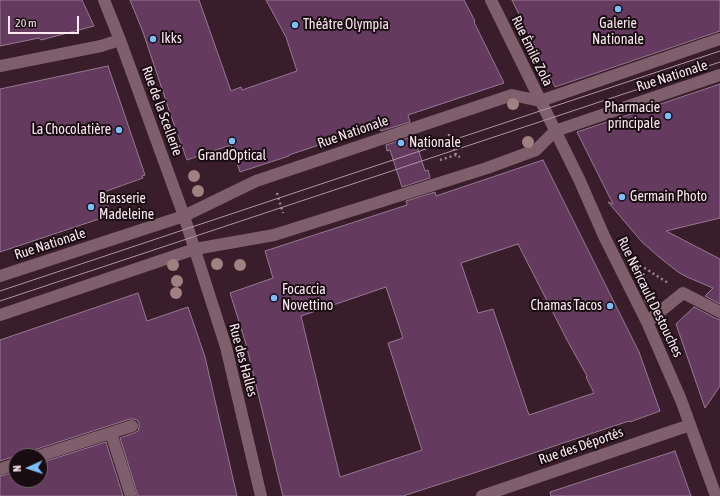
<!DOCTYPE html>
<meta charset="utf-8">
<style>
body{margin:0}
#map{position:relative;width:720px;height:496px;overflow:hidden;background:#391d2a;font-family:"Asap Condensed",sans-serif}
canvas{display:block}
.north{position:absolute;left:8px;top:448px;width:40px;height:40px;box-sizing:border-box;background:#180c11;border:1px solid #73646a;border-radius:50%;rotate:267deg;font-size:11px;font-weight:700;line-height:16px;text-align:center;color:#fbe8f0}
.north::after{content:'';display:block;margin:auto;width:14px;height:18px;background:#7cbef9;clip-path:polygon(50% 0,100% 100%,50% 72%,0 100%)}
.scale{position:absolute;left:8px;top:16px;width:71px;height:18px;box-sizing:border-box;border:2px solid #fbe8f0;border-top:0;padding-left:5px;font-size:12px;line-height:14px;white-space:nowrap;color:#fbe8f0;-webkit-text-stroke:3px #180c11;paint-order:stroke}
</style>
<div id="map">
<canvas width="720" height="496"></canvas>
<div class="north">N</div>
<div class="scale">20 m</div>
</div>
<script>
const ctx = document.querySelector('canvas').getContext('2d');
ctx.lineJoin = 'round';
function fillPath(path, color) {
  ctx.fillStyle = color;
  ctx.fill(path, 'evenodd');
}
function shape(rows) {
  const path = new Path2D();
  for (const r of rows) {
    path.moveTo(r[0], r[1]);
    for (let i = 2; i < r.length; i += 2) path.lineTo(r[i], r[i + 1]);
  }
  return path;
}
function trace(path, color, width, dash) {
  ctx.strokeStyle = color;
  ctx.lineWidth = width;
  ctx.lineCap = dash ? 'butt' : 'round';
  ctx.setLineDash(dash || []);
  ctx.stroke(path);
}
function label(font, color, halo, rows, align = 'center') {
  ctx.font = font + ' "Asap Condensed",sans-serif';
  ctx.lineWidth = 4;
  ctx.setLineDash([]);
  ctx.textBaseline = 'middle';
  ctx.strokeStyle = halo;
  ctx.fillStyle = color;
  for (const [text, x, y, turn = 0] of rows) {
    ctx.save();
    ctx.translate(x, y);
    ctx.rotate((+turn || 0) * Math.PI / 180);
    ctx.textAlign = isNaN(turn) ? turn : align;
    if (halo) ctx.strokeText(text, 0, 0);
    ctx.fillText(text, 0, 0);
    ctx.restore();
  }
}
const building = shape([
 [0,0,82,0,94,26,41,40,39,38,0,46,0,0],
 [130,0,199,0,231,91,241,87,242,90,297,71,286,37,266,0,464,0,475,21,474,22,504,83,408,115,410,122,381,131,379,125,289,155,289,156,240,172,231,145,187,160,169,110,143,32,130,0],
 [512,0,720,0,720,31,555,87,512,0],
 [108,66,145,175,142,176,143,178,104,192,111,215,0,252,0,89,108,66],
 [720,84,720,218,666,231,720,259,720,304,705,296,713,288,687,277,678,272,659,257,642,242,608,202,613,204,577,132,720,84],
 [414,136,425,171,428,170,430,178,402,187,390,150,387,151,386,145,414,136],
 [543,160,639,352,660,411,630,422,629,421,474,473,403,496,283,496,246,344,230,293,273,278,265,251,407,205,406,201,435,192,436,196,543,160],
 [518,244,567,340,587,376,586,377,594,393,529,415,493,309,478,313,461,263,518,244],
 [386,287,403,338,388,343,422,450,340,477,301,316,386,287],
 [138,293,147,321,188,307,205,357,237,496,138,496,120,438,134,433,138,431,139,427,139,423,137,420,133,419,130,419,37,449,33,451,32,456,16,456,0,461,0,340,138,293],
 [694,307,717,319,720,319,720,386,705,408,676,324,694,307],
 [106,442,123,496,0,496,0,476,16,472,16,480,40,480,40,463,106,442],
 [675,451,691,496,551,496,550,492,675,451]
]);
fillPath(building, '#643b5f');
trace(building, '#957a91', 1);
trace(shape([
 [449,134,449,135,456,155,460,157],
 [440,160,456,155],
 [277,193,283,213],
 [640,265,668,283]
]), '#9d8690', 2.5, [2, 3]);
trace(shape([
 [104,0,120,40,184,216,226,347,261,496],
 [491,0,579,179,604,236,647,322,681,400,716,496],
 [0,66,101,46,120,40],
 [0,276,184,216,256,181,512,95,540,101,720,39],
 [0,315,195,249,274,235,487,168,536,150,555,131,720,75],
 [647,322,683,293,720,312],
 [111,433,131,496],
 [39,456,132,426],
 [0,469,16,464],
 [482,496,690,425]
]), '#805f6d', 12);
trace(shape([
 [0,291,720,51],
 [0,301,720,62]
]), '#ad97a1', 1);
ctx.fillStyle = '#a18081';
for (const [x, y] of [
 [513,104],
 [528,142],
 [194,176],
 [198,191],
 [217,264],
 [173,265],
 [240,265],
 [177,281],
 [176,293],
 [650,299]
]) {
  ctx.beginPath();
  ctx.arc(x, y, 6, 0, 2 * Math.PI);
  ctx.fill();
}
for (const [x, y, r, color] of [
 [618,9,4,"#7cbef9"],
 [295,25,4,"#7cbef9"],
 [153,39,4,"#7cbef9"],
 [668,116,4,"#7cbef9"],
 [119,130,4,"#7cbef9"],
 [232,141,4,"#7cbef9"],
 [401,143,4,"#7cbef9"],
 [622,197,4,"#7cbef9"],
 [91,207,4,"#7cbef9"],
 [274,298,4,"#7cbef9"],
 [610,306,4,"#7cbef9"]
]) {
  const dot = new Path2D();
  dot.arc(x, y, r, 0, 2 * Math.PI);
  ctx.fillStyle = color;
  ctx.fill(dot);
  trace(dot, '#180c11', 1.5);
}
label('14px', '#fbe8f0', '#180c11', [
 ["Galerie",618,24,"center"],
 ["Nationale",618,40,"center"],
 ["Théâtre Olympia",303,25],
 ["Ikks",161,39],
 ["Pharmacie",660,108,"right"],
 ["principale",660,124,"right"],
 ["La Chocolatière",111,130,"right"],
 ["Nationale",409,143],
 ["GrandOptical",232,156,"center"],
 ["Germain Photo",630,197],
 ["Brasserie",99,199],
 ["Madeleine",99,215],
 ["Focaccia",282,290],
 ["Novettino",282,306],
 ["Chamas Tacos",602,306,"right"]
], 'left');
label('14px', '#fbe8f0', '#180c11', [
 ["Rue Émile Zola",532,51,64],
 ["Rue Nationale",672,76,-18],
 ["Rue de la Scellerie",162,111,70],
 ["Rue Nationale",353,132,-19],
 ["Rue Nationale",50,244,-18],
 ["Rue Néricault Destouches",650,297,64],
 ["Rue des Halles",243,360,75],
 ["Rue des Déportés",581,446,-19]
]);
</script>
